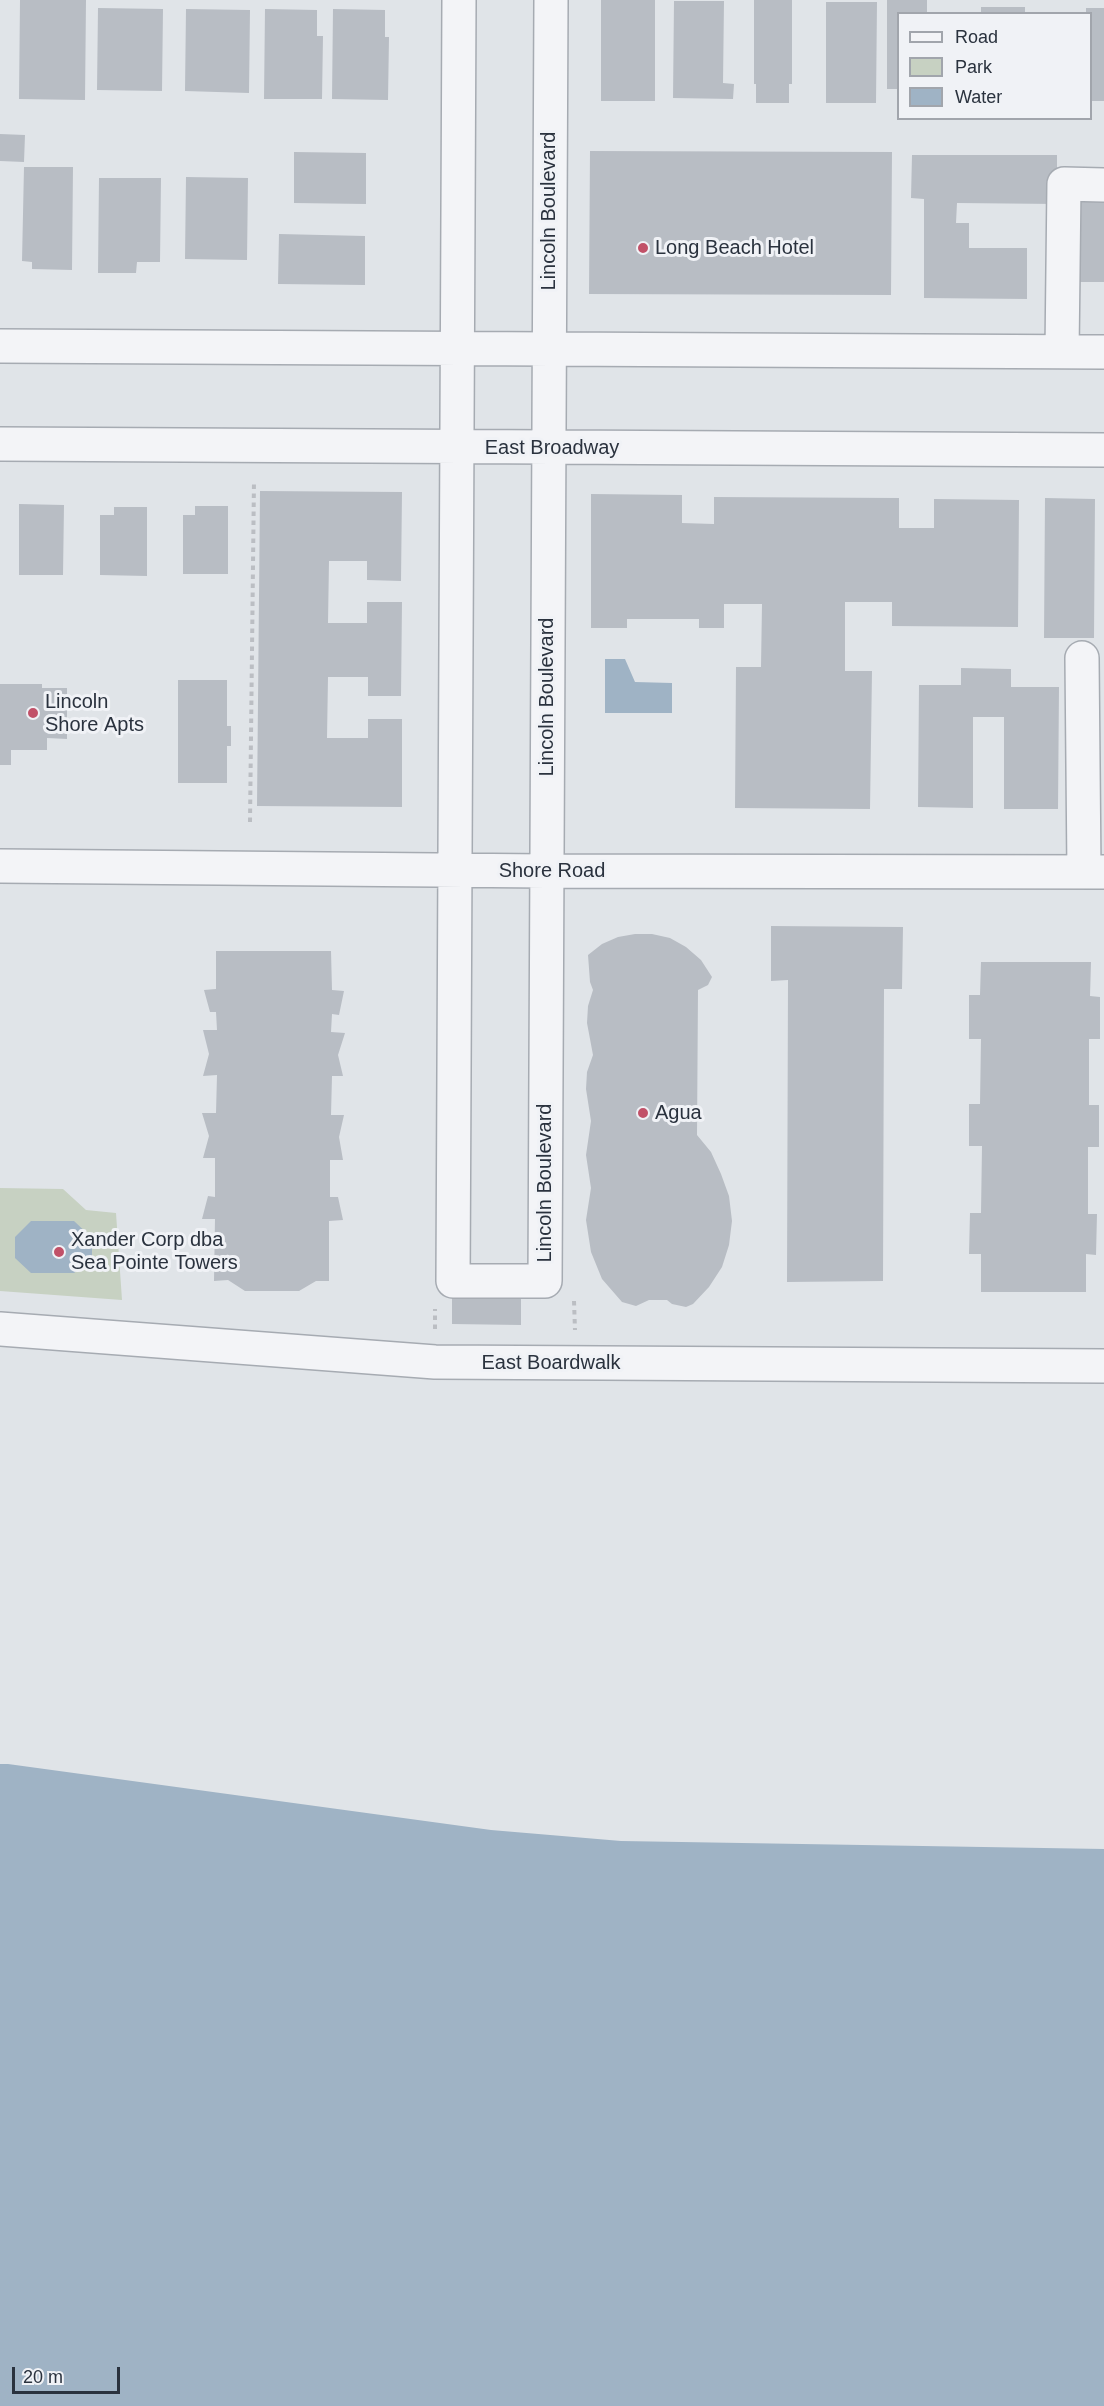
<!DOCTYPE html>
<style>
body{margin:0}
#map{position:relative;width:1104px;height:2406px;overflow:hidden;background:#e0e4e8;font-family:Helvetica,sans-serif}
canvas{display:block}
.legend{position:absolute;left:897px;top:12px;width:195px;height:108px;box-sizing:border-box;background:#f0f2f6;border:2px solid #a1a5ac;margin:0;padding:8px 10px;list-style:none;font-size:18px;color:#2a323e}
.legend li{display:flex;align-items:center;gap:12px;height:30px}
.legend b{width:30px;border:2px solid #a1a5ac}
.scale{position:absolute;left:12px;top:2367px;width:108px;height:27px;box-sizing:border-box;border:3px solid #2a323e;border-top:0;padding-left:8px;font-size:18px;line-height:21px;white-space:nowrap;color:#2a323e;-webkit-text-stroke:4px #f0f2f6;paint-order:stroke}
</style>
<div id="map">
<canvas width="1104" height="2406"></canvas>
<ul class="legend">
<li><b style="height:8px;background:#f3f4f7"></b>Road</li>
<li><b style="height:16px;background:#c7d1c2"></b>Park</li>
<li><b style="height:16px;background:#9fb3c5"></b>Water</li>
</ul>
<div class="scale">20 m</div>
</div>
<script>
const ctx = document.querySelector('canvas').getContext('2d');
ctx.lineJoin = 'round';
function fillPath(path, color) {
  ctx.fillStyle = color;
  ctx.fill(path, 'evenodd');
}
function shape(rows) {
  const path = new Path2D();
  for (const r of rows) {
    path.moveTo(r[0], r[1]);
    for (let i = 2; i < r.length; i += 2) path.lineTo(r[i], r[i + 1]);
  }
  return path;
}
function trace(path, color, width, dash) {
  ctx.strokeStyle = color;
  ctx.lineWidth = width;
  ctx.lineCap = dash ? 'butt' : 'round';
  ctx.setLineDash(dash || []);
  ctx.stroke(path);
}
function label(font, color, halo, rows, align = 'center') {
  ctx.font = font + ' Helvetica,sans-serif';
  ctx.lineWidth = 6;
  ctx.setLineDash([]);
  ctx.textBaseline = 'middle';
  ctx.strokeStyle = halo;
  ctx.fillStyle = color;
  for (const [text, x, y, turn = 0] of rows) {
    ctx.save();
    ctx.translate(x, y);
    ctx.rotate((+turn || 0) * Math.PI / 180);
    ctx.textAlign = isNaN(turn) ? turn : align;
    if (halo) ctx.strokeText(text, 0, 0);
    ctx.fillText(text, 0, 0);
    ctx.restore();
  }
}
fillPath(shape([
 [0,1188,63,1189,86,1210,116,1213,122,1300,0,1291]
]), '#c7d1c2');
fillPath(shape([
 [605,659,625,659,635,682,672,683,672,713,605,713],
 [31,1221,74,1221,92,1238,92,1259,74,1273,31,1273,15,1258,15,1237],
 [0,1764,8,1764,491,1830,621,1841,1104,1849,1104,2406,0,2406]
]), '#9fb3c5');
fillPath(shape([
 [20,0,86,0,85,100,19,99],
 [601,0,655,0,655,101,601,101],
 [754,0,792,0,792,84,789,84,789,103,756,103,756,84,754,84],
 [887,0,927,0,927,14,898,14,898,89,887,89],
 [674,1,724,1,723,83,734,84,733,99,673,98],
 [826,2,877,2,876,103,826,103],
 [981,7,1025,7,1025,14,981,14],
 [98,8,163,9,162,91,97,90],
 [1086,8,1104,8,1104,101,1090,101,1090,14,1086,14],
 [186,9,250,10,249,93,185,91],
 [265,9,317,10,317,36,323,36,322,99,264,99],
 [333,9,385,10,385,37,389,37,388,100,332,99],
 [0,134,25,135,24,162,0,161],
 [590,151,892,152,891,295,589,294],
 [294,152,366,153,366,204,294,203],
 [912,155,1057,155,1057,204,957,203,956,223,969,223,969,248,1027,248,1027,299,924,298,924,199,911,198],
 [24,167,73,167,72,270,32,269,32,262,22,261],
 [186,177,248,178,247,260,185,259],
 [99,178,161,178,160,262,137,262,136,273,98,273],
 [1074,202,1104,202,1104,282,1073,282],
 [279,234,365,236,365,285,278,284],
 [260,491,402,492,401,581,367,580,367,561,329,561,328,623,367,623,367,602,402,602,401,696,368,696,368,677,328,677,327,738,368,738,368,719,402,719,402,807,257,806],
 [591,494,682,495,682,523,714,524,714,497,899,498,899,528,934,528,934,499,1019,500,1018,627,892,626,892,602,845,602,845,671,872,671,870,809,735,808,736,667,761,667,762,604,724,604,724,628,699,628,699,619,627,619,627,628,591,628],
 [1045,498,1095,499,1094,638,1044,638],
 [19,504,64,505,63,575,19,575],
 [195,506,228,506,228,574,183,574,183,515,195,515],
 [114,507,147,507,147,576,100,575,100,515,114,515],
 [961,668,1011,669,1011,687,1059,687,1058,809,1004,809,1004,717,973,717,973,808,918,807,919,685,961,685],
 [178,680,227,680,227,726,231,726,231,746,227,746,227,783,178,783],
 [0,684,42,684,42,688,67,688,67,739,47,738,47,750,11,750,11,765,0,765],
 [771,926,903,927,902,989,884,989,883,1281,787,1282,788,980,771,981],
 [635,934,652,934,670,938,686,947,701,960,712,977,708,985,698,990,697,1135,711,1152,721,1174,729,1196,732,1221,729,1245,722,1267,709,1287,693,1304,686,1307,672,1304,667,1300,649,1300,636,1306,622,1302,602,1279,591,1252,586,1220,591,1188,586,1155,591,1121,586,1089,587,1072,593,1055,587,1023,588,1006,593,990,590,982,588,955,602,944,618,937],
 [216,951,331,951,332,990,344,991,339,1015,332,1014,331,1032,345,1033,338,1055,343,1076,332,1076,331,1115,344,1115,339,1137,343,1160,330,1160,330,1197,338,1197,343,1220,329,1221,329,1281,316,1281,299,1291,245,1291,228,1280,214,1281,215,1219,202,1219,208,1196,215,1197,215,1158,203,1158,209,1136,202,1113,216,1113,217,1075,203,1076,209,1054,203,1030,217,1030,216,1012,210,1012,204,990,216,989],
 [981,962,1091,962,1090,996,1100,997,1100,1039,1089,1039,1089,1105,1099,1105,1099,1147,1088,1147,1088,1214,1097,1214,1096,1255,1086,1254,1086,1292,981,1292,981,1254,969,1254,970,1213,981,1213,982,1146,969,1146,969,1104,980,1104,981,1039,969,1039,969,995,980,995],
 [452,1281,521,1281,521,1325,452,1324]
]), '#b8bdc4');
const minor = shape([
 [459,0,453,1281,545,1281,551,0],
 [0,346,1104,352],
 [1062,352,1064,184,1104,185],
 [0,444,1104,450],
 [1082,658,1084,872],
 [0,866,546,871,1104,872],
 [0,1329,435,1362,1104,1366]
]);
trace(minor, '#a6abb2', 36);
trace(shape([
 [250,822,254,480],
 [574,1301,575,1330],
 [435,1329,435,1309]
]), '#bbbec3', 4, [4.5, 4.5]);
trace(minor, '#f3f4f7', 33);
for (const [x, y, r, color] of [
 [643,248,6,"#c15168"],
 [33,713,6,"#c15168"],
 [643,1113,6,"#c15168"],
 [59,1252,6,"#c15168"]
]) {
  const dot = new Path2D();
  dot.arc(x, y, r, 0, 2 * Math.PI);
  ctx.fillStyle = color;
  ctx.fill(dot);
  trace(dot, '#f0f2f6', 2);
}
label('20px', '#2a323e', '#f0f2f6', [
 ["Lincoln Boulevard",549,211,-90],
 ["East Broadway",552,448],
 ["Lincoln Boulevard",547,697,-90],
 ["Shore Road",552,871],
 ["Lincoln Boulevard",545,1183,-90],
 ["East Boardwalk",551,1363]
]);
label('20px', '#2a323e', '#f0f2f6', [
 ["Long Beach Hotel",655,248],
 ["Lincoln",45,702],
 ["Shore Apts",45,725],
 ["Agua",655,1113],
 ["Xander Corp dba",71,1240],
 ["Sea Pointe Towers",71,1263]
], 'left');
</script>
